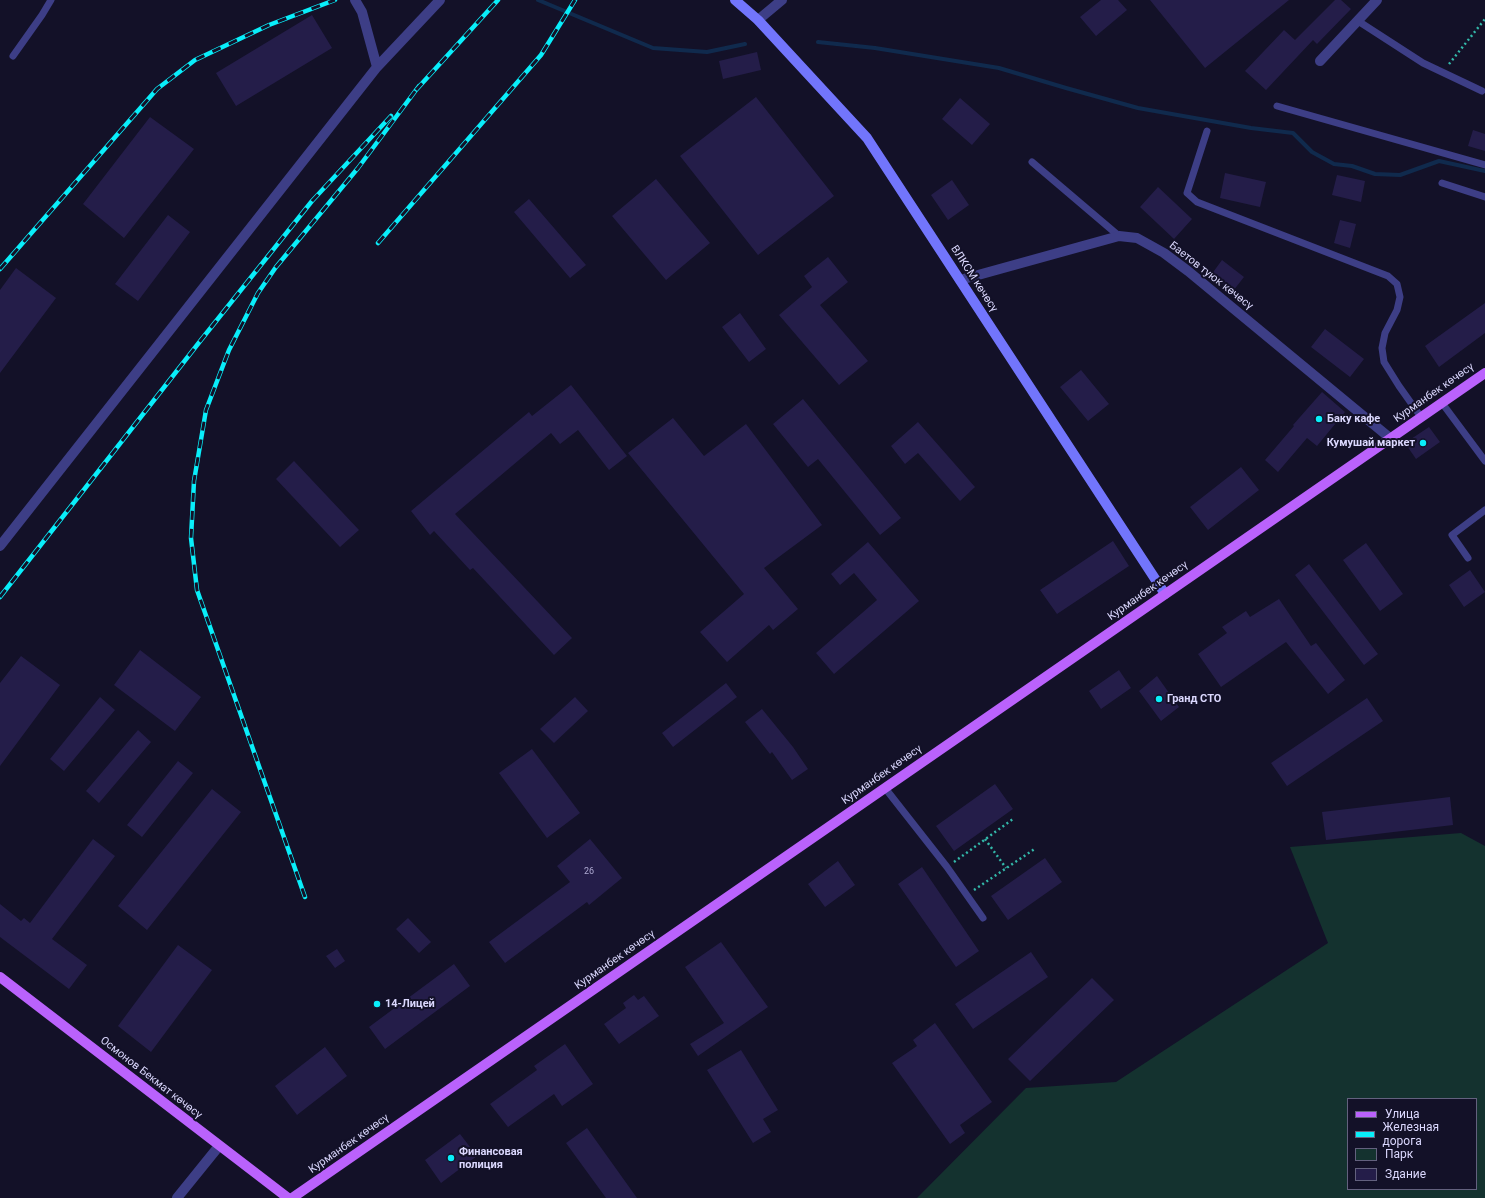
<!DOCTYPE html>
<meta charset="utf-8">
<style>
body{margin:0}
#map{position:relative;width:1485px;height:1198px;overflow:hidden;background:#131128;font-family:Roboto,sans-serif}
canvas{display:block}
.legend{position:absolute;left:1347px;top:1098px;width:130px;height:92px;box-sizing:border-box;background:#131128;border:1px solid #63617e;margin:0;padding:5px 7px;list-style:none;font-size:12px;color:#dbd8fe}
.legend li{display:flex;align-items:center;gap:8px;height:20px}
.legend b{width:20px;border:1px solid #63617e}
</style>
<div id="map">
<canvas width="1485" height="1198"></canvas>
<ul class="legend">
<li><b style="height:5px;background:#ba62fc"></b>Улица</li>
<li><b style="height:5px;background:#09eefa"></b>Железная дорога</li>
<li><b style="height:11px;background:#14322f"></b>Парк</li>
<li><b style="height:11px;background:#241d49"></b>Здание</li>
</ul>
</div>
<script>
const ctx = document.querySelector('canvas').getContext('2d');
ctx.lineJoin = 'round';
function fillPath(path, color) {
  ctx.fillStyle = color;
  ctx.fill(path, 'evenodd');
}
function shape(rows) {
  const path = new Path2D();
  for (const r of rows) {
    path.moveTo(r[0], r[1]);
    for (let i = 2; i < r.length; i += 2) path.lineTo(r[i], r[i + 1]);
  }
  return path;
}
function trace(path, color, width, dash) {
  ctx.strokeStyle = color;
  ctx.lineWidth = width;
  ctx.lineCap = dash ? 'butt' : 'round';
  ctx.setLineDash(dash || []);
  ctx.stroke(path);
}
function label(font, color, halo, rows, align = 'center') {
  ctx.font = font + ' Roboto,sans-serif';
  ctx.lineWidth = 4;
  ctx.setLineDash([]);
  ctx.textBaseline = 'middle';
  ctx.strokeStyle = halo;
  ctx.fillStyle = color;
  for (const [text, x, y, turn = 0] of rows) {
    ctx.save();
    ctx.translate(x, y);
    ctx.rotate((+turn || 0) * Math.PI / 180);
    ctx.textAlign = isNaN(turn) ? turn : align;
    if (halo) ctx.strokeText(text, 0, 0);
    ctx.fillText(text, 0, 0);
    ctx.restore();
  }
}
fillPath(shape([
 [1461,833,1485,846,1485,1198,917,1198,1026,1088,1116,1082,1328,943,1290,847],
 [1348,1099,1476,1099,1476,1189,1348,1189]
]), '#14322f');
trace(shape([
 [538,0,653,48,707,52,745,44],
 [818,42,875,48,999,68,1066,88,1138,108,1251,128,1293,133,1312,152,1334,164,1352,166,1375,174,1400,175,1439,161,1485,171]
]), '#102a4d', 4);
fillPath(shape([
 [1101,0,1118,0,1127,10,1096,36,1080,17],
 [1150,0,1289,0,1205,68],
 [1335,0,1341,0,1351,9,1317,44,1313,40,1266,90,1245,71,1284,30,1295,40],
 [312,15,332,48,236,106,216,73],
 [757,52,761,70,723,79,719,61],
 [756,97,834,196,758,255,680,156],
 [960,98,990,124,972,145,942,119],
 [150,117,194,149,124,238,83,204],
 [1473,130,1485,134,1485,151,1468,146],
 [1225,173,1266,182,1260,207,1220,198],
 [1337,175,1365,181,1361,202,1332,195],
 [656,179,710,243,666,280,612,216],
 [952,180,969,205,948,220,931,195],
 [1158,187,1192,219,1174,239,1140,207],
 [529,199,586,265,570,278,514,212],
 [168,215,190,232,138,301,115,284],
 [1340,220,1356,224,1350,248,1334,243],
 [828,257,848,282,820,305,868,361,839,385,779,315,812,287,804,276],
 [1222,260,1244,277,1233,291,1211,275],
 [16,268,56,298,0,373,0,290],
 [1485,303,1485,333,1439,367,1425,346],
 [740,313,766,349,749,362,722,327],
 [1325,329,1364,359,1350,377,1311,347],
 [1081,370,1109,404,1088,421,1060,387],
 [571,385,627,456,609,470,578,430,560,444,551,433,455,514,572,638,554,655,473,568,470,570,434,531,430,535,411,511,529,412,532,416],
 [1322,392,1345,412,1317,446,1307,438,1278,472,1265,460,1294,426,1293,425],
 [803,399,901,518,880,535,818,459,808,467,773,424],
 [673,418,704,456,746,424,822,525,764,568,798,609,773,630,769,625,727,662,700,632,744,594,628,453],
 [918,422,975,487,960,501,918,453,905,464,891,446],
 [1429,427,1440,442,1416,459,1405,443],
 [294,461,359,530,340,547,276,479],
 [1241,467,1259,490,1208,530,1190,507],
 [1113,541,1129,566,1057,614,1040,590],
 [868,542,919,601,834,674,816,653,877,600,854,573,840,585,831,574],
 [1366,543,1403,594,1380,611,1343,560],
 [1309,564,1378,654,1364,665,1295,575],
 [1470,570,1485,592,1464,607,1449,585],
 [1279,599,1311,646,1316,643,1345,680,1328,694,1286,642,1221,687,1198,654,1227,633,1222,627,1246,611,1250,617],
 [140,650,201,697,175,731,114,685],
 [21,656,60,685,0,766,0,683],
 [1119,670,1131,688,1101,709,1089,691],
 [1157,676,1179,707,1161,721,1139,691],
 [726,683,737,697,673,747,662,733],
 [100,697,115,710,64,771,50,759],
 [575,697,588,711,554,743,540,729],
 [1367,698,1383,721,1287,786,1271,763],
 [762,709,793,747,808,769,792,780,772,752,770,754,745,722],
 [138,730,151,742,99,803,86,791],
 [532,749,580,813,547,838,499,773],
 [178,761,193,773,142,837,127,825],
 [995,784,1013,809,954,851,936,826],
 [212,789,241,812,147,930,118,906],
 [1450,797,1453,825,1326,840,1322,812],
 [93,839,115,856,52,939,87,965,69,989,0,937,0,904,21,921,24,918,30,923],
 [590,839,622,878,589,905,587,902,505,963,489,942,570,882,557,866],
 [1045,858,1062,882,1008,920,991,896],
 [838,861,855,885,825,907,808,884],
 [922,867,979,951,956,967,898,884],
 [408,918,431,942,419,953,396,929],
 [721,942,768,1007,698,1056,690,1044,724,1023,685,967],
 [178,945,212,970,151,1052,118,1026],
 [337,949,345,961,335,968,326,956],
 [1031,952,1048,977,973,1029,955,1004],
 [454,964,470,986,385,1049,369,1027],
 [1092,978,1114,1000,1030,1081,1008,1059],
 [634,995,638,1000,644,996,659,1016,619,1044,604,1024,626,1008,623,1003],
 [935,1023,992,1102,960,1125,965,1133,950,1144,892,1063,917,1046,913,1040],
 [565,1044,593,1084,562,1106,554,1094,508,1127,490,1104,537,1070,534,1066],
 [325,1047,347,1076,297,1115,275,1086],
 [741,1050,778,1110,763,1119,771,1132,753,1143,707,1070],
 [587,1128,637,1198,606,1198,566,1143],
 [460,1134,477,1156,441,1183,425,1160]
]), '#241d49');
trace(shape([
 [1449,64,1485,19],
 [985,839,1006,868],
 [954,862,1013,819],
 [974,890,1036,848]
]), '#33b8a9', 2.5, [2, 3]);
trace(shape([
 [1358,21,1423,63,1482,91],
 [13,56,42,15,51,0],
 [1277,106,1485,165],
 [1207,131,1187,193,1197,202,1388,276,1397,284,1400,297,1397,310,1385,333,1382,348,1384,362,1399,386,1421,417],
 [1032,162,1119,236],
 [1442,183,1485,197],
 [1442,403,1485,461],
 [1468,558,1452,535,1485,510],
 [885,788,947,867,983,918]
]), '#3d3e86', 7);
trace(shape([
 [758,20,782,0],
 [1320,61,1377,0],
 [377,67,440,0],
 [960,280,1119,236,1137,238,1164,253,1188,271,1390,438],
 [0,546,377,67,362,12,355,0],
 [177,1198,219,1146]
]), '#3d3e86', 10);
trace(shape([
 [735,0,758,20,867,138,1165,594]
]), '#7275fc', 10);
trace(shape([
 [0,977,288,1198],
 [292,1198,1485,373]
]), '#ba62fc', 10);
const rail = shape([
 [416,90,498,0],
 [378,243,541,55,575,0],
 [0,269,157,89,195,60,269,25,335,0],
 [0,597,201,340,312,201,391,116],
 [305,897,197,590,191,538,194,481,206,410,229,350,258,293,276,267,358,168,419,86]
]);
trace(rail, '#09eefa', 4.5);
trace(rail, '#131128', 3, [9]);
for (const [x, y, r, color] of [
 [1319,419,4,"#09eefa"],
 [1423,443,4,"#09eefa"],
 [1159,699,4,"#09eefa"],
 [377,1004,4,"#09eefa"],
 [451,1158,4,"#09eefa"]
]) {
  const dot = new Path2D();
  dot.arc(x, y, r, 0, 2 * Math.PI);
  ctx.fillStyle = color;
  ctx.fill(dot);
  trace(dot, '#131128', 1.5);
}
label('9px', '#ada9d1', null, [
 ["26",589,872]
]);
label('11px', '#dbd8fe', '#131128', [
 ["Баетов туюк көчөсү",1211,276,38],
 ["ВЛКСМ көчөсү",974,279,57],
 ["Курманбек көчөсү",1434,393,-35],
 ["Курманбек көчөсү",1148,591,-35],
 ["Курманбек көчөсү",882,775,-35],
 ["Курманбек көчөсү",615,960,-35],
 ["Осмонов Бекмат көчөсү",151,1078,38],
 ["Курманбек көчөсү",349,1144,-35]
]);
label('bold 11px', '#dbd8fe', '#131128', [
 ["Баку кафе",1327,419],
 ["Кумушай маркет",1415,443,"right"],
 ["Гранд СТО",1167,699],
 ["14-Лицей",385,1004],
 ["Финансовая",459,1152],
 ["полиция",459,1165]
], 'left');
</script>
